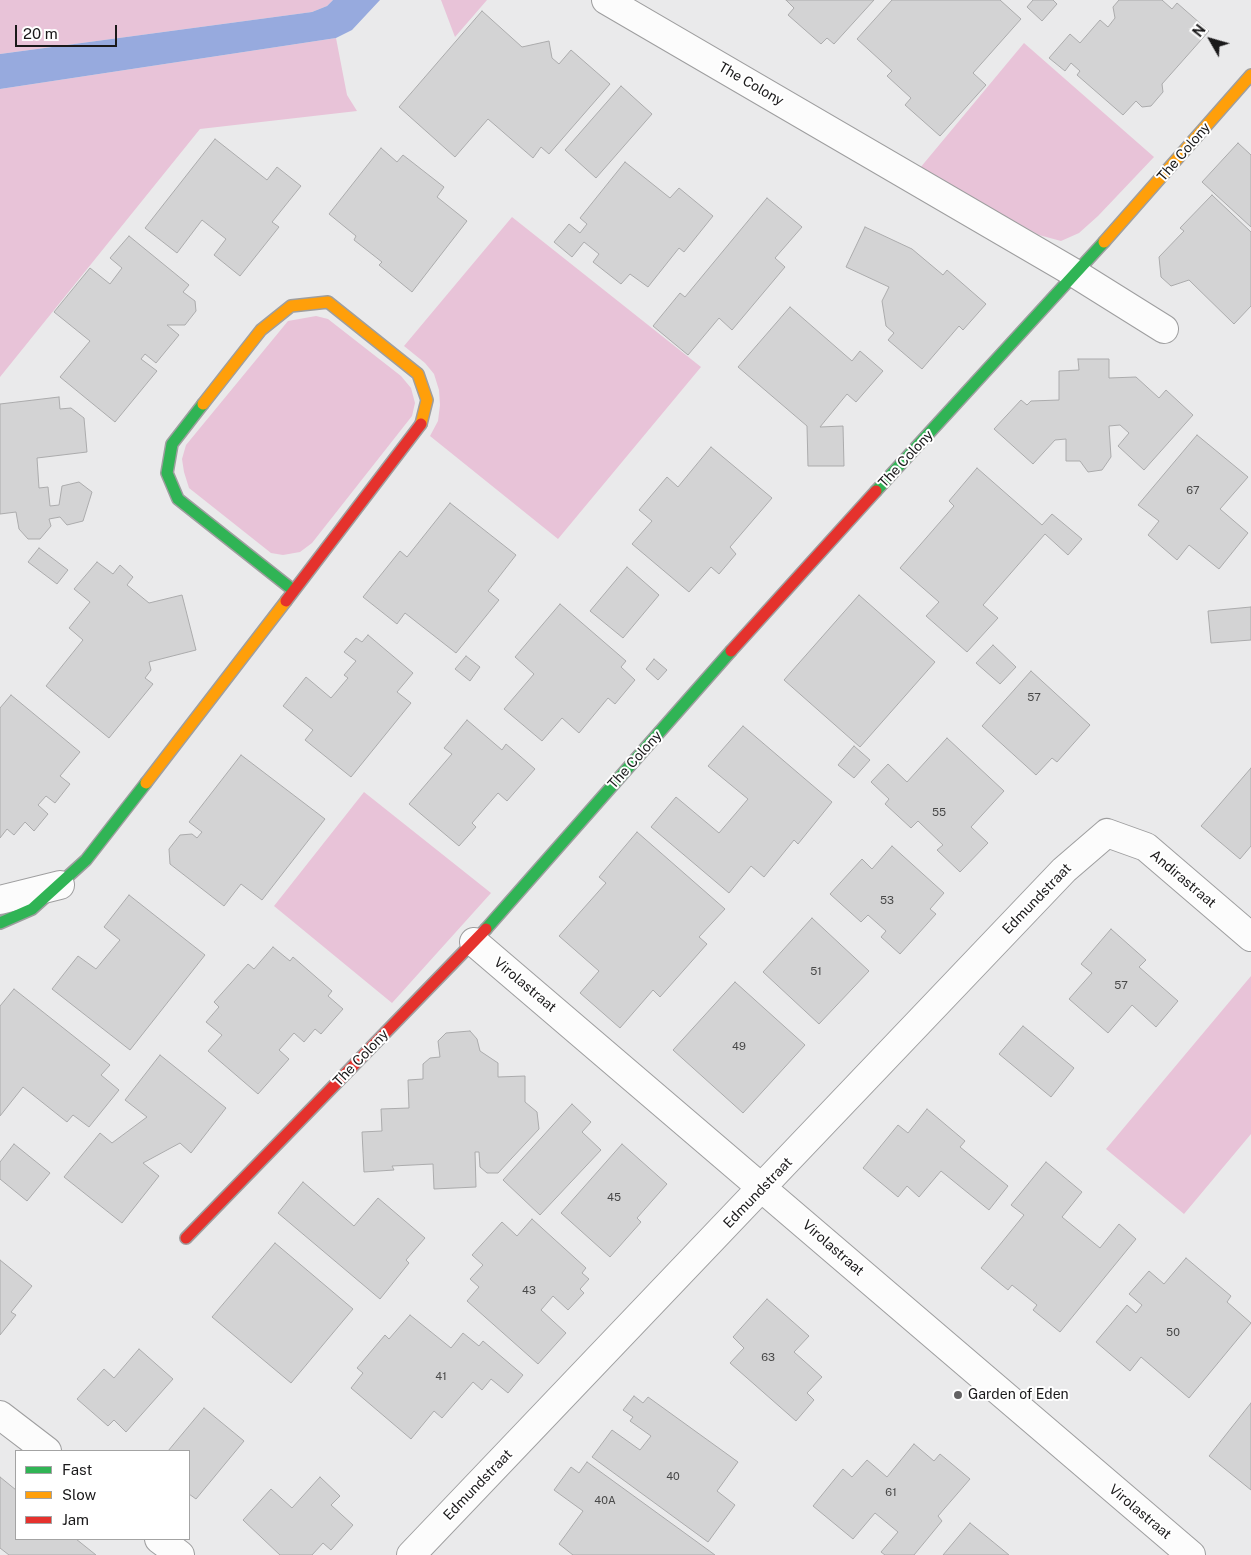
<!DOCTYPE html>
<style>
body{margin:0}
#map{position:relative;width:1251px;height:1555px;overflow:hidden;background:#eaeaeb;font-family:"Public Sans",sans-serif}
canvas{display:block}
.legend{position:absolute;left:15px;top:1450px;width:175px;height:90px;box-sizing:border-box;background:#fff;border:1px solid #a3a3a3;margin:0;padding:6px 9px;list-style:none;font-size:15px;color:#1a191a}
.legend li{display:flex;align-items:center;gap:10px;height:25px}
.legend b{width:25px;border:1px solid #a3a3a3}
.north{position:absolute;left:1186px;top:15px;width:50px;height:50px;-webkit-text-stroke:4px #fff;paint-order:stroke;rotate:308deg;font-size:14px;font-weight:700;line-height:20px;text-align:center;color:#1a191a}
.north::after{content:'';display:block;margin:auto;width:18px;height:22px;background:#1a191a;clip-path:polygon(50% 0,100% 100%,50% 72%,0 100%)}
.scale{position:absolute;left:15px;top:25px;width:102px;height:22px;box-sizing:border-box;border:2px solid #1a191a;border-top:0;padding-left:6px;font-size:15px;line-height:18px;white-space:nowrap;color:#1a191a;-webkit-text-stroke:4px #fff;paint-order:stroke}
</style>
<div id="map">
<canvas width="1251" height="1555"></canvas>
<ul class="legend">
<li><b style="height:6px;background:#30b455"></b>Fast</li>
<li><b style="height:6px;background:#ff9f0a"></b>Slow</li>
<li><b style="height:6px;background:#e5322d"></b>Jam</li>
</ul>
<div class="north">N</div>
<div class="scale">20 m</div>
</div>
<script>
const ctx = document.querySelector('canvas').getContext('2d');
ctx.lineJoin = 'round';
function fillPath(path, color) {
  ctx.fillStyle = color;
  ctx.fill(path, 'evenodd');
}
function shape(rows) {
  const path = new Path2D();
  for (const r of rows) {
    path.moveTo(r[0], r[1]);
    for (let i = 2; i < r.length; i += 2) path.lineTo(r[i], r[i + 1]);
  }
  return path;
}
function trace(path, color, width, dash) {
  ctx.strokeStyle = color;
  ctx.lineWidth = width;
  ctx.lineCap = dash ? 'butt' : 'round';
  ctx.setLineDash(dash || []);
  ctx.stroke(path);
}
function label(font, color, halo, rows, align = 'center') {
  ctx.font = font + ' "Public Sans",sans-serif';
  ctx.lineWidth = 4;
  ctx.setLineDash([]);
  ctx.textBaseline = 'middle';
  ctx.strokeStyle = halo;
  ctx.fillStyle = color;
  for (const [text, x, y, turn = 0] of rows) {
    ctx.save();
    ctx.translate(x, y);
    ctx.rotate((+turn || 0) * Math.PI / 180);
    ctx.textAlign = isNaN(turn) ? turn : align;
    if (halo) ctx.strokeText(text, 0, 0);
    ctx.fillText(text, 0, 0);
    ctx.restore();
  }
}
fillPath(shape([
 [0,0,333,0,327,6,312,12,0,54],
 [441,0,487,0,455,37],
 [336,38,347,95,357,111,200,129,0,377,0,89],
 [1024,43,1154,157,1098,216,1079,233,1061,241,1039,235,920,168],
 [512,217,701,367,558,539,430,436,438,421,440,405,439,390,434,374,425,363,404,346],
 [316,316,328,319,401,376,411,388,415,403,412,416,312,543,300,552,283,555,271,553,189,488,184,472,182,459,186,445,288,321],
 [364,792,491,893,392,1003,274,906],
 [1251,976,1251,1134,1184,1214,1106,1149]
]), '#e8c3d8');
fillPath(shape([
 [333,0,380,0,352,30,336,38,0,89,0,54,312,12,327,6]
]), '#97aade');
const building = shape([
 [786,0,874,0,834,44,827,38,821,44,788,15,794,8,786,0],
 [892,0,1000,0,1021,19,973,73,986,85,940,136,905,105,911,98,887,76,892,71,857,39,892,0],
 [1033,0,1053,0,1057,4,1042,21,1027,7,1033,0],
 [1119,0,1162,0,1172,9,1177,3,1209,31,1162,84,1163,92,1151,106,1142,107,1136,101,1123,115,1077,75,1080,71,1071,63,1065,71,1049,58,1070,34,1080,43,1100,20,1108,27,1115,18,1113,7,1119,0],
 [482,11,522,47,549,41,552,58,559,64,571,50,610,84,549,154,541,147,533,158,488,119,455,157,399,107,482,11],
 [621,86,652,114,596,178,565,150,621,86],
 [215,139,267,180,277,167,301,186,272,222,279,227,240,276,214,255,226,239,202,220,177,253,145,228,215,139],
 [1238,143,1251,155,1251,227,1202,182,1238,143],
 [381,148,397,162,403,155,444,187,437,197,467,221,412,292,379,265,382,262,354,240,356,236,329,214,381,148],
 [625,162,670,198,679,188,713,216,684,252,679,248,648,287,630,274,621,284,593,262,599,254,584,242,572,257,554,242,569,224,580,233,587,224,580,218,625,162],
 [1212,195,1251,232,1251,306,1234,324,1189,280,1171,286,1161,277,1159,257,1184,231,1180,228,1212,195],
 [767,198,802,227,775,258,785,267,732,330,719,318,688,355,653,326,680,293,685,297,767,198],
 [865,227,912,249,943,275,947,270,986,304,963,330,959,326,922,369,888,340,894,333,886,326,882,301,889,287,846,267,865,227],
 [129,236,189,285,183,292,195,301,196,311,185,325,167,325,179,335,156,363,145,354,141,359,157,371,115,422,60,377,90,341,54,312,90,268,110,284,122,268,110,258,129,236],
 [790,307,852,361,860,351,883,371,856,402,847,394,820,427,843,426,844,466,808,466,807,426,738,367,790,307],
 [1078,359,1109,359,1109,378,1136,377,1159,398,1166,390,1193,415,1144,470,1118,446,1129,433,1120,425,1109,426,1111,457,1102,470,1088,472,1080,461,1066,461,1066,439,1055,440,1033,464,994,429,1021,400,1027,405,1031,401,1059,400,1059,371,1079,370,1078,359],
 [59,397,60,409,71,408,84,418,87,452,37,458,39,488,48,487,50,506,59,505,62,486,79,482,92,492,83,521,67,525,60,517,49,519,51,526,40,539,28,539,19,529,16,512,0,514,0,404,59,397],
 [1197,435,1248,477,1220,509,1248,533,1219,569,1189,545,1177,560,1148,535,1159,521,1138,505,1197,435],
 [711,447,772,498,730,547,736,554,719,574,711,567,689,592,632,544,652,521,639,510,667,477,678,487,711,447],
 [977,468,1042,525,1052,514,1082,539,1068,555,1045,534,983,605,998,618,967,652,926,616,939,602,900,568,954,506,949,501,977,468],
 [450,503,516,555,488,591,499,600,456,653,405,613,397,624,363,597,400,551,407,557,450,503],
 [39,548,68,570,57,584,28,562,39,548],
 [97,562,113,574,120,565,133,577,127,585,149,603,182,595,196,650,149,662,151,670,145,678,153,684,109,738,46,686,83,640,69,628,90,602,74,589,97,562],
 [627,567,659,595,623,638,590,611,627,567],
 [859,595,935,662,860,747,784,680,859,595],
 [560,604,626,661,621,667,635,680,615,704,608,698,579,733,562,718,542,741,504,709,534,674,515,657,560,604],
 [1251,607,1251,640,1211,643,1208,611,1251,607],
 [368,635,413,673,397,692,411,703,351,777,305,740,313,730,283,706,306,677,331,698,348,678,344,675,356,661,344,652,356,638,362,642,368,635],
 [993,645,1016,667,1000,684,976,663,993,645],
 [466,656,480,667,470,681,455,669,466,656],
 [654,659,667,670,658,680,646,669,654,659],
 [1031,671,1090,725,1057,762,1052,758,1036,775,982,726,1031,671],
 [11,695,80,752,60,776,70,784,55,803,46,796,38,805,48,814,34,831,25,822,14,835,7,829,0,838,0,708,11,695],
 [467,720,502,750,506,744,535,769,507,801,498,793,472,823,476,827,459,846,409,804,452,754,444,748,467,720],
 [743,726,832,802,798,844,794,840,764,877,751,866,729,893,651,827,676,797,719,833,748,799,708,766,743,726],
 [947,738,1004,791,971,827,988,843,960,872,937,850,943,845,918,821,911,828,885,804,889,799,871,782,888,764,907,782,947,738],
 [854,746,870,760,854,778,838,765,854,746],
 [241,755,325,819,262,900,241,884,224,906,170,864,169,849,180,835,192,834,197,838,202,832,189,822,241,755],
 [1251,768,1251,846,1240,859,1201,826,1251,768],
 [637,832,725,909,699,937,707,944,660,997,653,990,620,1028,580,993,599,971,559,936,606,883,599,877,637,832],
 [892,846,944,893,930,909,936,914,900,954,881,937,886,931,868,915,861,922,830,894,862,859,872,869,892,846],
 [129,895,205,955,130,1050,52,989,78,956,96,969,120,940,104,927,129,895],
 [812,918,869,971,819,1024,763,972,812,918],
 [1111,929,1146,960,1139,967,1178,1001,1156,1027,1132,1005,1108,1033,1069,999,1092,973,1081,964,1111,929],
 [273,947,290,961,293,957,332,991,328,996,343,1009,321,1034,315,1029,304,1042,294,1033,279,1050,289,1059,258,1094,208,1051,222,1035,206,1022,219,1007,214,1002,248,964,254,969,273,947],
 [735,982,805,1045,743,1113,673,1050,735,982],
 [14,989,110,1065,101,1075,119,1090,89,1127,73,1115,67,1122,23,1087,0,1116,0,1006,14,989],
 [1023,1026,1074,1068,1051,1097,999,1054,1023,1026],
 [470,1031,477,1039,480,1051,498,1063,498,1077,525,1076,525,1102,537,1112,539,1129,498,1173,487,1173,480,1167,479,1152,475,1152,476,1187,434,1189,433,1164,392,1166,394,1170,364,1172,362,1132,382,1131,381,1109,409,1108,408,1080,423,1079,423,1064,430,1058,440,1057,438,1041,446,1033,470,1031],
 [160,1055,226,1108,191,1153,180,1143,143,1163,159,1176,122,1223,64,1177,100,1133,112,1143,147,1117,125,1100,160,1055],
 [572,1104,591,1122,582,1132,601,1150,540,1215,503,1180,572,1104],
 [927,1109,965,1141,960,1147,1008,1186,989,1210,941,1171,919,1197,907,1186,898,1197,863,1168,898,1125,908,1133,927,1109],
 [14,1144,50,1173,27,1201,0,1179,0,1162,14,1144],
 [622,1144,667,1184,637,1218,641,1222,610,1257,561,1213,622,1144],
 [1046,1162,1082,1192,1062,1217,1100,1248,1119,1224,1136,1239,1060,1332,1033,1310,1037,1305,1012,1285,1008,1290,981,1268,1024,1215,1011,1205,1046,1162],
 [303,1182,354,1226,378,1198,425,1238,406,1260,409,1263,380,1299,278,1213,303,1182],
 [532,1219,586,1268,582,1273,589,1279,580,1289,584,1293,568,1310,553,1296,541,1310,566,1333,538,1364,467,1301,479,1287,470,1279,483,1265,472,1255,502,1222,517,1236,532,1219],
 [275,1243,353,1309,291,1383,212,1317,275,1243],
 [1186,1258,1231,1296,1227,1302,1251,1323,1189,1398,1141,1357,1130,1371,1096,1342,1127,1305,1136,1313,1142,1305,1129,1294,1149,1271,1164,1284,1186,1258],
 [0,1260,32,1286,11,1312,16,1315,0,1335,0,1260],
 [767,1299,809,1336,794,1352,822,1377,807,1393,814,1400,796,1421,730,1363,744,1348,733,1337,767,1299],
 [410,1315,451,1348,463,1333,479,1346,483,1341,523,1375,508,1393,491,1379,482,1390,473,1382,442,1418,434,1411,411,1439,351,1388,363,1373,357,1368,385,1335,389,1339,410,1315],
 [139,1349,173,1379,126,1432,114,1420,108,1426,77,1399,104,1369,114,1378,139,1349],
 [634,1396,643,1403,648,1397,738,1462,717,1491,735,1505,708,1542,592,1457,612,1430,640,1450,651,1436,630,1421,633,1417,623,1410,634,1396],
 [1251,1403,1251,1490,1209,1456,1251,1403],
 [204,1408,244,1441,196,1499,189,1494,189,1451,168,1451,204,1408],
 [914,1444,934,1461,940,1454,970,1479,938,1516,942,1521,914,1555,885,1555,881,1552,898,1532,875,1513,853,1539,813,1506,843,1469,852,1477,867,1460,887,1477,914,1444],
 [587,1462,715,1555,573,1555,559,1544,583,1511,554,1490,571,1467,579,1473,587,1462],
 [0,1477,16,1490,16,1539,76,1539,96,1555,9,1555,0,1548,0,1477],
 [320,1477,340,1496,331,1505,353,1525,331,1550,323,1543,312,1555,280,1555,243,1520,271,1489,292,1508,320,1477],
 [970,1523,1009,1555,943,1555,970,1523]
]);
fillPath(building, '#d3d3d4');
trace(building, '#ababac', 1);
const street = shape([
 [606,0,1076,274,1164,329],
 [0,900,60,885],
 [474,942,1191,1555],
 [0,1415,47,1451],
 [159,1539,180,1555],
 [411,1555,1064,870,1107,833,1146,847,1251,937]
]);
const fast = shape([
 [203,404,172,444,167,473,178,499,293,590],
 [876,491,1104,242],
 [0,923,32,909,86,860,146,783],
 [486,929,731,651]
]);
const slow = shape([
 [1104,242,1251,75],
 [203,404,261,330,291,306,328,302,418,374,427,400,421,424],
 [146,783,286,601]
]);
const jam = shape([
 [286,601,421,424],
 [731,651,876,491],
 [186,1238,486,929]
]);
trace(street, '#9e9e9f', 30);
trace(fast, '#9e9e9f', 14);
trace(slow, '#9e9e9f', 14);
trace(jam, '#9e9e9f', 14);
trace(street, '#fcfcfc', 28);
trace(fast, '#30b455', 11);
trace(slow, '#ff9f0a', 11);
trace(jam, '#e5322d', 11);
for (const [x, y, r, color] of [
 [958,1395,5,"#636263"]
]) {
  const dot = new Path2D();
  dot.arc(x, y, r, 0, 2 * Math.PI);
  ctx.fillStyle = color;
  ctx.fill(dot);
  trace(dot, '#fff', 2);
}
label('11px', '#484848', null, [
 ["67",1193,491],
 ["57",1034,698],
 ["55",939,813],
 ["53",887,901],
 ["51",816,972],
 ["57",1121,986],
 ["49",739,1047],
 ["45",614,1198],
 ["43",529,1291],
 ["50",1173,1333],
 ["63",768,1358],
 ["41",441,1377],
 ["40",673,1477],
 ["61",891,1493],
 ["40A",605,1501]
]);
label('14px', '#1a191a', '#fff', [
 ["The Colony",751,84,30],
 ["The Colony",1184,152,-49],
 ["The Colony",906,459,-47],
 ["The Colony",635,760,-48],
 ["Andirastraat",1183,879,40],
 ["Edmundstraat",1037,899,-46],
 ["Virolastraat",525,985,40],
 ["The Colony",361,1058,-46],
 ["Edmundstraat",758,1193,-46],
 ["Virolastraat",833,1248,41],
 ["Edmundstraat",478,1485,-46],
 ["Virolastraat",1140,1512,40]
]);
label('14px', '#1a191a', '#fff', [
 ["Garden of Eden",968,1395]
], 'left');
</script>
